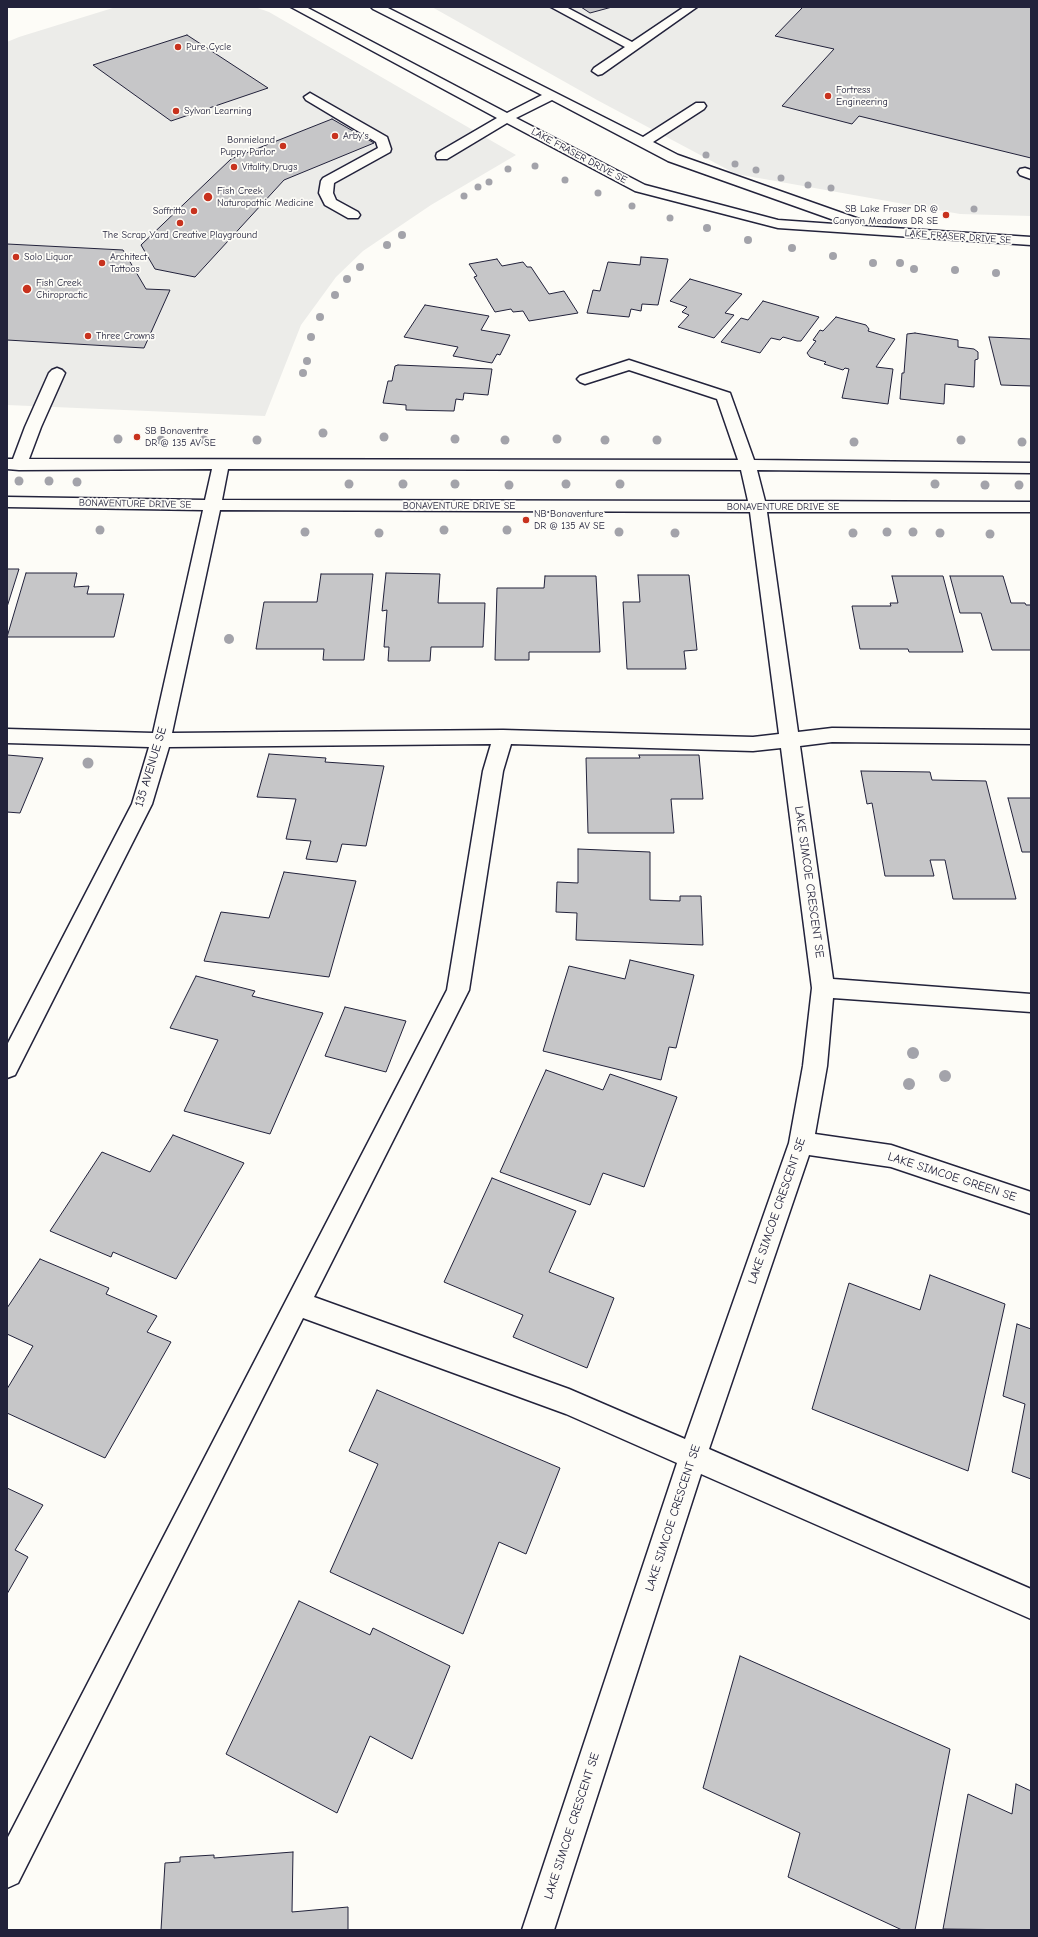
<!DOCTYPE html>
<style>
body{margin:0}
#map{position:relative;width:1038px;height:1937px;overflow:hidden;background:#fdfcf7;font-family:"Comic Neue",sans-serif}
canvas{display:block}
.frame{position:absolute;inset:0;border:8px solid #22223b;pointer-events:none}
</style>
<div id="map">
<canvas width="1038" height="1937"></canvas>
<div class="frame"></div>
</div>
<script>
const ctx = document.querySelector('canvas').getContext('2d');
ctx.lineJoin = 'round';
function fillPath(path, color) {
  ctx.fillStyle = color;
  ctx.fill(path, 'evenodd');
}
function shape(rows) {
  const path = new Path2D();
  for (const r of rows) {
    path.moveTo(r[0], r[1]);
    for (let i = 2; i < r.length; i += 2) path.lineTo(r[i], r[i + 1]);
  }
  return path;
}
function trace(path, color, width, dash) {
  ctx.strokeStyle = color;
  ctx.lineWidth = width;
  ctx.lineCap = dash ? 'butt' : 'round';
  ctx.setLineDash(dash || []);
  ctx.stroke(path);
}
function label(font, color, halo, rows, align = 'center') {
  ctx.font = font + ' "Comic Neue",sans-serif';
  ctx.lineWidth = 3.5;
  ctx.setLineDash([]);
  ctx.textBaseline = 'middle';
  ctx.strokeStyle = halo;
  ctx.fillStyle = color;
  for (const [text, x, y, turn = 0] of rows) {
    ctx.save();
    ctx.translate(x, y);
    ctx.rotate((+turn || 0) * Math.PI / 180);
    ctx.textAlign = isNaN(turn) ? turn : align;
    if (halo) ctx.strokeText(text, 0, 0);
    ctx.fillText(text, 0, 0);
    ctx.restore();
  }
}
fillPath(shape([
 [116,7,255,7,269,12,516,155,431,205,363,251,336,277,301,325,265,416,7,405,7,42,19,37],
 [432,7,1031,7,1031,216,960,214,736,174,597,100]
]), '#ecece9');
const building = shape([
 [581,7,612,7,590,13,581,7],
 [803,7,1031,7,1031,158,859,116,852,124,782,106,834,49,775,36,803,7],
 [187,35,268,88,171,121,93,65,187,35],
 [332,119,374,143,284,180,195,277,155,269,141,245,231,159,332,119],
 [7,244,123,250,146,289,170,290,144,348,7,340,7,244],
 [641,257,668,259,658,305,642,304,641,311,631,309,629,317,587,313,593,290,600,291,608,262,640,265,641,257],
 [497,259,502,266,523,262,527,267,531,267,549,294,564,291,578,313,529,321,523,311,513,312,511,309,495,312,474,277,477,276,469,264,497,259],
 [690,279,742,294,725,313,734,315,714,338,678,327,689,315,682,312,687,307,670,301,690,279],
 [763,301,819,317,801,341,797,341,783,337,780,340,771,338,760,353,721,342,741,318,748,320,763,301],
 [425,305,489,316,481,330,510,335,500,355,497,354,492,363,453,356,458,347,404,337,425,305],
 [836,317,866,325,869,329,868,331,895,339,876,367,893,369,888,404,842,398,849,369,845,368,843,370,824,364,826,362,810,357,807,353,816,341,813,340,820,330,823,331,836,317],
 [915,333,958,340,958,347,974,349,978,352,978,359,975,360,974,387,945,384,944,404,900,399,902,373,904,373,907,334,915,333],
 [989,337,1031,339,1031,386,1001,385,989,337],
 [398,365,492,369,488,395,464,393,463,400,456,399,454,411,406,410,406,405,383,403,388,381,392,381,395,366,398,365],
 [7,569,19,569,7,607,7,569],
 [26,573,77,573,74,587,89,586,87,594,124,594,114,637,7,637,26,573],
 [386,573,440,574,438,603,485,603,483,647,431,647,430,661,388,661,389,647,384,647,387,610,382,611,386,573],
 [321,574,373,574,364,660,323,660,324,649,256,649,264,602,317,602,321,574],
 [638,575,689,575,697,650,684,651,686,669,627,669,623,602,640,602,638,575],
 [545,576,596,576,600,652,529,652,529,660,495,660,497,588,544,588,545,576],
 [892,576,943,576,963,652,909,652,908,649,860,649,852,606,891,606,890,603,898,603,892,576],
 [950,576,1003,576,1011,603,1025,603,1026,605,1031,605,1031,650,992,650,981,613,960,613,950,576],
 [269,754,326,758,325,762,384,766,366,846,342,844,337,862,306,859,311,841,286,839,296,799,257,797,269,754],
 [7,755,43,758,20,813,7,812,7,755],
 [639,755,699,755,703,799,671,799,674,833,588,833,586,758,640,758,639,755],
 [861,771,930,772,932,780,986,781,1016,899,953,899,945,860,930,860,934,876,885,876,872,803,867,804,861,771],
 [1008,798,1031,798,1031,852,1022,852,1008,798],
 [578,849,650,852,650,900,680,901,680,896,701,896,703,945,576,940,577,913,556,912,557,882,578,883,578,849],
 [284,872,356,881,329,977,204,961,221,912,269,918,284,872],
 [630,960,694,975,676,1048,669,1047,661,1080,543,1051,569,966,625,979,630,960],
 [196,976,255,991,252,996,323,1013,270,1134,184,1111,218,1040,170,1028,196,976],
 [345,1007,406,1021,386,1072,325,1056,345,1007],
 [546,1070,603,1090,610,1074,677,1097,644,1187,603,1173,590,1205,500,1172,546,1070],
 [173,1135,244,1163,176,1279,113,1252,111,1257,50,1231,102,1152,150,1172,173,1135],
 [492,1178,576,1211,549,1272,614,1298,587,1368,513,1337,523,1315,444,1282,492,1178],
 [40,1259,109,1288,106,1294,157,1316,147,1332,171,1342,105,1458,7,1413,7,1389,33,1346,7,1334,7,1308,40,1259],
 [930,1275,1005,1304,968,1471,812,1409,849,1283,920,1310,930,1275],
 [1017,1324,1031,1329,1031,1479,1012,1472,1025,1404,1003,1396,1017,1324],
 [377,1390,560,1468,526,1554,499,1542,463,1634,330,1572,378,1464,349,1451,377,1390],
 [7,1488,43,1505,15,1550,28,1557,7,1594,7,1488],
 [299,1601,370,1635,373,1628,450,1666,412,1759,370,1736,337,1813,226,1754,299,1601],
 [740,1656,950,1749,915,1930,902,1930,788,1877,800,1833,703,1788,740,1656],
 [1016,1784,1031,1791,1031,1930,943,1929,968,1794,1012,1814,1016,1784],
 [293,1852,292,1912,348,1907,348,1930,161,1930,165,1863,180,1862,180,1857,214,1855,214,1858,293,1852]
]);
fillPath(building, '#c6c6c8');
trace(building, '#22223b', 1);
const minor = shape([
 [291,7,306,7,507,113,542,95,373,9,371,7,386,7,643,137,696,103,704,103,706,106,704,109,653,142,678,155,862,220,864,223,862,226,1031,237,1031,245,778,228,635,191,507,123,447,159,437,159,436,156,437,153,497,118,291,7],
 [552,100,668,161,848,225,778,220,645,185,516,118,552,100],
 [551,7,566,7,632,42,684,7,697,7,602,74,598,75,592,71,594,68,625,47,551,7],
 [310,93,387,137,391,149,390,152,334,183,333,193,336,200,358,212,360,215,358,218,348,218,325,205,319,193,321,181,323,178,378,148,376,142,306,100,304,97,310,93],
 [1025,168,1031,170,1031,179,1020,175,1018,172,1020,169,1025,168],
 [629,360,730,393,754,460,1031,463,1031,473,757,470,765,501,1031,502,1031,512,767,512,798,732,832,728,1031,730,1031,744,832,742,800,746,833,979,1031,994,1031,1012,833,998,827,1066,815,1134,891,1145,1031,1192,1031,1214,891,1167,809,1155,709,1449,1031,1589,1031,1619,701,1474,554,1930,522,1930,677,1463,566,1414,303,1318,18,1883,7,1888,7,1839,447,990,483,771,491,744,169,747,152,804,15,1075,7,1078,7,1045,132,804,149,747,7,743,7,729,153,733,203,510,7,507,7,497,205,500,212,469,19,470,7,469,7,459,13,459,25,427,49,373,52,370,57,368,62,370,65,373,41,427,29,459,738,460,717,399,629,370,585,384,580,382,577,379,580,376,629,360],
 [228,469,741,470,748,501,222,500,228,469],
 [220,510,750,512,779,734,753,737,503,730,172,733,220,510],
 [511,744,753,751,781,748,812,988,803,1066,789,1143,685,1439,569,1389,314,1297,469,990,503,771,511,744]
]);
trace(minor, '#22223b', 3);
fillPath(minor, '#fdfcf7');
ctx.fillStyle = '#a3a3aa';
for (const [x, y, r] of [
 [706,155,3.5],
 [735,164,3.5],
 [535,166,3.5],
 [508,169,3.5],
 [756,170,3.5],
 [781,178,3.5],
 [565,180,3.5],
 [489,182,3.5],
 [808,185,3.5],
 [478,187,3.5],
 [831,188,3.5],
 [598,193,3.5],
 [464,196,3.5],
 [632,206,3.5],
 [974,209,3.5],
 [670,218,3.5],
 [707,228,4],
 [402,235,4],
 [748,240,4],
 [387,245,4],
 [792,248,4],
 [833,256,4],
 [873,263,4],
 [900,263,4],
 [360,267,4],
 [914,269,4],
 [955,270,4],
 [996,273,4],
 [347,279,4],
 [335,295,4],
 [320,317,4],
 [311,337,4],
 [307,361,4],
 [303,373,4],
 [323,433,4.5],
 [384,437,4.5],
 [118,439,4.5],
 [455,439,4.5],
 [557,439,4.5],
 [161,440,4.5],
 [204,440,4.5],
 [257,440,4.5],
 [505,440,4.5],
 [605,440,4.5],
 [657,440,4.5],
 [961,440,4.5],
 [854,442,4.5],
 [1022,442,4.5],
 [19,481,4.5],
 [49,481,4.5],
 [77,482,4.5],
 [349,484,4.5],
 [403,484,4.5],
 [455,484,4.5],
 [566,484,4.5],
 [620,484,4.5],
 [935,484,4.5],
 [509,485,4.5],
 [985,485,4.5],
 [1019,485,4.5],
 [100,530,4.5],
 [444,530,4.5],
 [507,530,4.5],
 [305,532,4.5],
 [619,532,4.5],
 [887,532,4.5],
 [913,532,4.5],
 [379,533,4.5],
 [675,533,4.5],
 [853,533,4.5],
 [940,533,4.5],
 [990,534,4.5],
 [229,639,5],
 [88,763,5.5],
 [913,1053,6],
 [945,1076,6],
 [909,1084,6]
]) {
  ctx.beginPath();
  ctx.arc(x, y, r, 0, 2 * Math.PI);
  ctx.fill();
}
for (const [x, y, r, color] of [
 [178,47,4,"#c8321e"],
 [828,96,4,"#c8321e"],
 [176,111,4,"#c8321e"],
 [335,136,4,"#c8321e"],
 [283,146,4,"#c8321e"],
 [234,167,4,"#c8321e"],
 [208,197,5,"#c8321e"],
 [194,211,4,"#c8321e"],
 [946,215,4,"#c8321e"],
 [180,223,4,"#c8321e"],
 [16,257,4,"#c8321e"],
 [102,263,4,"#c8321e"],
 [27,289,5,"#c8321e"],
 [88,336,4,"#c8321e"],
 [137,437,4,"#c8321e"],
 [526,520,4,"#c8321e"]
]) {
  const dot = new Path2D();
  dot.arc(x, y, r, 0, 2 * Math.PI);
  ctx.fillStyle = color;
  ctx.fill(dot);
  trace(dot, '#fdfcf7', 1.5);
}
label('10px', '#22223b', '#fdfcf7', [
 ["Pure Cycle",186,47],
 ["Fortress",836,90],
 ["Engineering",836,102],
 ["Sylvan Learning",184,111],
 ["Arby's",343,136],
 ["Bonnieland",275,140,"right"],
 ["Puppy Parlor",275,152,"right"],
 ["Vitality Drugs",242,167],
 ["Fish Creek",217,191],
 ["Naturopathic Medicine",217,203],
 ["SB Lake Fraser DR @",938,209,"right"],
 ["Canyon Meadows DR SE",938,221,"right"],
 ["Soffritto",186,211,"right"],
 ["The Scrap Yard Creative Playground",180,235,"center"],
 ["Solo Liquor",24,257],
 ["Architect",110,257],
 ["Tattoos",110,269],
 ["Fish Creek",36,283],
 ["Chiropractic",36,295],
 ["Three Crowns",96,336],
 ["SB Bonaventre",145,431],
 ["DR @ 135 AV SE",145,443],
 ["NB Bonaventure",534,514],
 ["DR @ 135 AV SE",534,526]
], 'left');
label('10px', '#22223b', '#fdfcf7', [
 ["LAKE FRASER DRIVE SE",579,156,28],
 ["LAKE FRASER DRIVE SE",958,237,4],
 ["BONAVENTURE DRIVE SE",135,504,1],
 ["BONAVENTURE DRIVE SE",459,506],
 ["BONAVENTURE DRIVE SE",783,507]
]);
label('12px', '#22223b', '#fdfcf7', [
 ["135 AVENUE SE",151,767,-73],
 ["LAKE SIMCOE CRESCENT SE",809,882,82],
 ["LAKE SIMCOE GREEN SE",952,1177,18],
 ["LAKE SIMCOE CRESCENT SE",777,1211,-71],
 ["LAKE SIMCOE CRESCENT SE",673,1518,-72],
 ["LAKE SIMCOE CRESCENT SE",572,1826,-72]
]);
</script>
